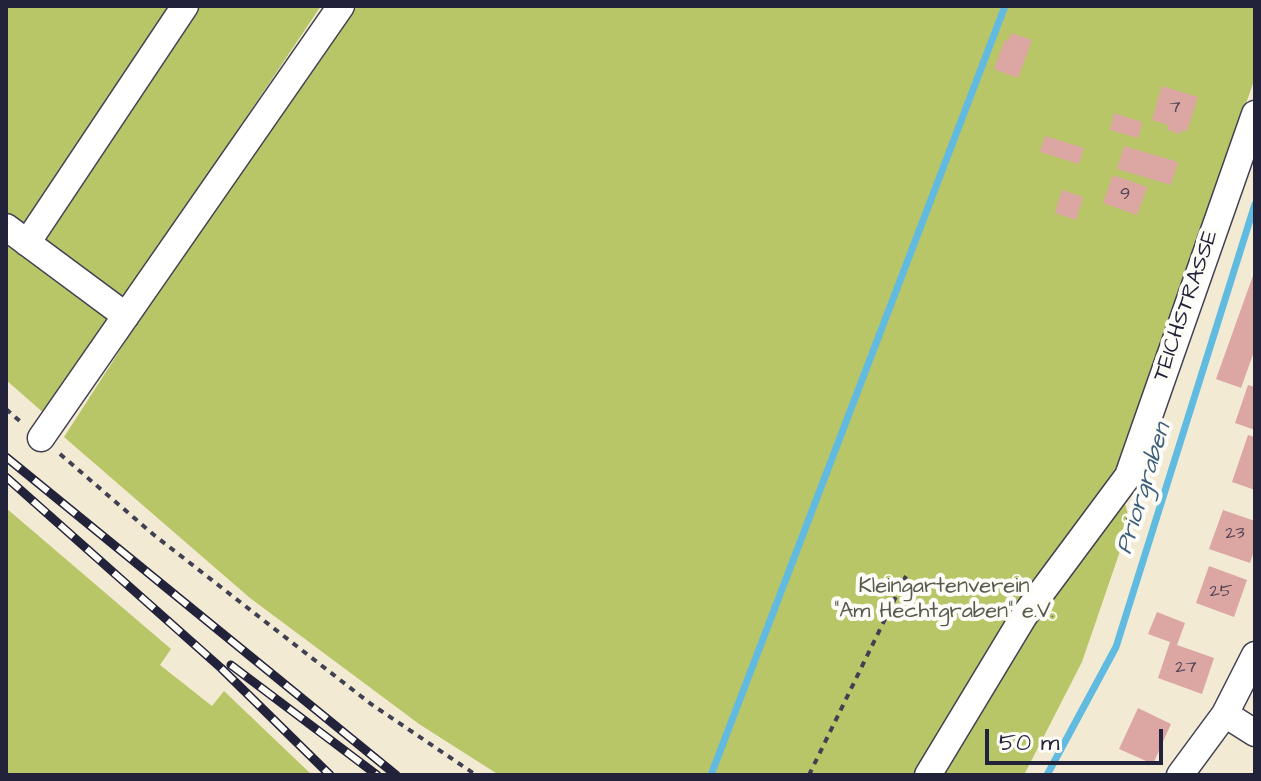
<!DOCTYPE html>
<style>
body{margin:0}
#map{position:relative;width:1261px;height:781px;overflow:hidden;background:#f3ead4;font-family:"Architects Daughter",sans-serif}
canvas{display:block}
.frame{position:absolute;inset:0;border:8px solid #22223b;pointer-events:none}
.scale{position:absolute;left:985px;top:729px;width:178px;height:36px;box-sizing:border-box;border:4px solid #22223b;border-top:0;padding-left:10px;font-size:24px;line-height:28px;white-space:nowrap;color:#22223b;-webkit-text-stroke:6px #fdfcf7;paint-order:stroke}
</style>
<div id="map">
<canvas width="1261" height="781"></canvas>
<div class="frame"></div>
<div class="scale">50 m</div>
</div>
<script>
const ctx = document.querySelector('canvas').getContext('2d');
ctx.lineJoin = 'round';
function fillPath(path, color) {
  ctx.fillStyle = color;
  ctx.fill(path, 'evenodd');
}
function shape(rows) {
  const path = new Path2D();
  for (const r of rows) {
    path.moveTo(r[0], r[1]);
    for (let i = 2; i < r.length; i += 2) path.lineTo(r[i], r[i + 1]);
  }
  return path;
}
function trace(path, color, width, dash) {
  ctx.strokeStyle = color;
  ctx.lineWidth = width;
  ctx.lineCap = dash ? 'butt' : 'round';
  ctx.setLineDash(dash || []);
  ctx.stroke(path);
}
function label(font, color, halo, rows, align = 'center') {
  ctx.font = font + ' "Architects Daughter",sans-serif';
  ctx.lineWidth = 8;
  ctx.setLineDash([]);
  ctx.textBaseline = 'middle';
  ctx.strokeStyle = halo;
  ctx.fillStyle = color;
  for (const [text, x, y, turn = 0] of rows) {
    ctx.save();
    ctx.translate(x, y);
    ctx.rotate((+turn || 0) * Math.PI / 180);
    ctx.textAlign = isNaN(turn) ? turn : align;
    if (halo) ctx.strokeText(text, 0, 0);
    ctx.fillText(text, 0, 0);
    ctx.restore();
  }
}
fillPath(shape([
 [6,6,321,6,46,415,6,380],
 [357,6,1255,6,1255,78,1116,470,1130,522,1082,662,1024,775,499,775,419,724,250,598,64,437,142,316],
 [6,508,171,649,160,665,212,706,224,691,312,775,6,775]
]), '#b9c668');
trace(shape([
 [711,775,1005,6],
 [1047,775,1116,647,1255,204]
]), '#61badf', 7);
fillPath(shape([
 [1011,33,1032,40,1018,78,994,69,1005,40,1008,41],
 [1162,86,1198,97,1187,131,1183,130,1181,134,1167,130,1168,125,1152,120],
 [1114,113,1142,122,1138,138,1110,130],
 [1045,136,1084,148,1079,164,1040,152],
 [1124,146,1178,162,1171,185,1117,169],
 [1113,175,1147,187,1137,215,1103,203],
 [1062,190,1083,197,1076,220,1055,213],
 [1255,270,1255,349,1241,388,1216,379],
 [1248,385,1255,387,1255,430,1235,423],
 [1248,435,1255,437,1255,490,1232,482],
 [1223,510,1255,521,1255,548,1250,563,1209,549],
 [1209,566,1247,580,1234,617,1196,603],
 [1157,612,1185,623,1177,645,1214,658,1202,694,1158,678,1170,642,1148,634],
 [1138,708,1171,724,1153,764,1119,749]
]), '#dca6a2');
const minor = shape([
 [6,227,126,316],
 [27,243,185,6],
 [41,438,341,6],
 [1225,714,1255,733],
 [928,775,1024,616,1128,476,1255,114],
 [1180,775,1225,714,1255,655]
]);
trace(minor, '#414052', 29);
trace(shape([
 [6,409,22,423],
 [60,454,154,535,371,704,476,775],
 [809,775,906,576]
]), '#414052', 4, [6, 6]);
trace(minor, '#fff', 26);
const rail = shape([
 [6,457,396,775],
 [6,477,221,668,330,775],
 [231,665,377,775]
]);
trace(rail, '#22223b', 9);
trace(rail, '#fdfcf7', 6, [18]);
label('18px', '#504355', null, [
 ["7",1175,108],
 ["9",1125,195],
 ["23",1235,534],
 ["25",1221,592],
 ["27",1186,668]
]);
label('22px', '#22223b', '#fdfcf7', [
 ["TEICHSTRASSE",1187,306,-71]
]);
label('22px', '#575b4b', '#fdfcf7', [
 ["Kleingartenverein",944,587],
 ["\"Am Hechtgraben\" e.V.",944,612]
]);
label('italic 24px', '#3b5f7d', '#fdfcf7', [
 ["Priorgraben",1145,489,-73]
]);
</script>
